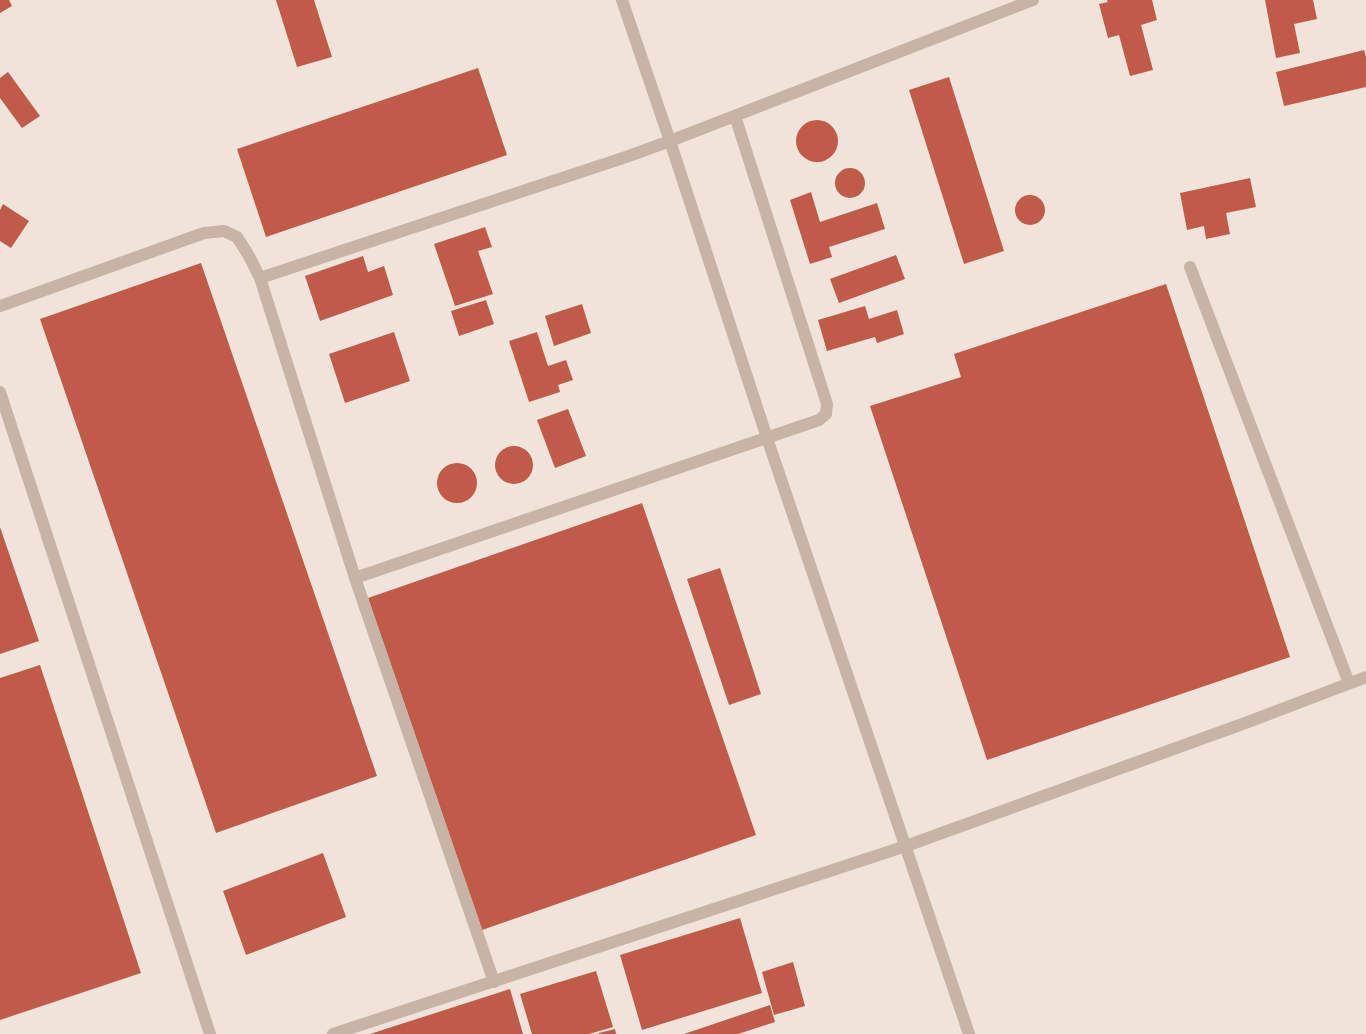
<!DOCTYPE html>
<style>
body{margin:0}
canvas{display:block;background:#f0e4da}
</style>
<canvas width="1366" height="1034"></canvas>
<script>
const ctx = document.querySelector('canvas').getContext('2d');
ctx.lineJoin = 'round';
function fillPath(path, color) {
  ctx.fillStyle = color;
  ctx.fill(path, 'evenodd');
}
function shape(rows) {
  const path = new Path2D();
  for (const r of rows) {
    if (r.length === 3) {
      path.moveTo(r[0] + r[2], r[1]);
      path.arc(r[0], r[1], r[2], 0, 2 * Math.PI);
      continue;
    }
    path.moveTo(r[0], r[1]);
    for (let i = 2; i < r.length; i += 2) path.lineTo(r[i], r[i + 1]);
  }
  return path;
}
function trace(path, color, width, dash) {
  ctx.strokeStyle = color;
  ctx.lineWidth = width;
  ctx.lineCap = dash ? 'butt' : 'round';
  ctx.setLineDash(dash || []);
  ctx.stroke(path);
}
fillPath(shape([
 [0,0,9,0,12,6,0,13],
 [276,0,314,0,332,57,297,67],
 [1107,0,1152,0,1157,20,1141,25,1153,70,1130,76,1119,35,1108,38,1099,4,1108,2],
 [1265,0,1313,0,1317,19,1294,24,1300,53,1276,58],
 [1364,50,1366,57,1366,87,1284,106,1276,72],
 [478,68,507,155,266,237,237,149],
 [8,72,40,116,22,128,0,98,0,78],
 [949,77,1004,251,964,264,909,90],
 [817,141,21],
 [850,183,15],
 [1250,178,1256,207,1226,213,1230,234,1206,239,1204,226,1187,230,1180,193],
 [811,192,820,222,877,203,885,229,829,247,832,257,810,264,790,200],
 [1030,210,15],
 [3,204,29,221,11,248,0,241,0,210],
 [485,227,492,247,478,251,493,294,455,306,434,244],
 [896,255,905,279,839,303,830,279],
 [363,256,368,272,384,266,393,295,320,321,305,276],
 [201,263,377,776,216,833,40,319],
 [1166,284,1290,657,987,760,870,406,961,377,954,354],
 [486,300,494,324,459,336,451,311],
 [582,304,591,333,554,346,545,316],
 [865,306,869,319,897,310,904,334,877,343,875,337,827,351,818,320],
 [394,332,410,381,345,403,329,354],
 [537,332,548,366,566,360,573,380,558,385,560,392,529,402,509,341],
 [568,409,586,456,555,468,537,420],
 [514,465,19],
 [457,483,20],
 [642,503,756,835,482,930,368,598],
 [0,527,39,641,0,654],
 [720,568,761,694,729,705,687,579],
 [40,665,141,973,0,1020,0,678],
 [323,853,346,917,246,955,223,891],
 [740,918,762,993,642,1030,620,955],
 [793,962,805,1006,774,1015,762,972],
 [596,971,613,1027,589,1034,532,1034,520,994],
 [510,989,523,1034,370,1034],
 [770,1005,775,1022,738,1034,684,1034],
 [615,1029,616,1034,599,1034,599,1033]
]), '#c05a49');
trace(shape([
 [622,0,670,141,767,438,969,1034],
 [1190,267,1349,683],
 [260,278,626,157,670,141,1033,0],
 [0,306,204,233,224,231,237,237,249,256,260,278,355,578,494,982],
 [0,392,210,1034],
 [355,578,819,420,826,414,827,404,735,116],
 [333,1034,906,846,1248,722,1366,677]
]), '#c8b3a7', 12);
</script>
